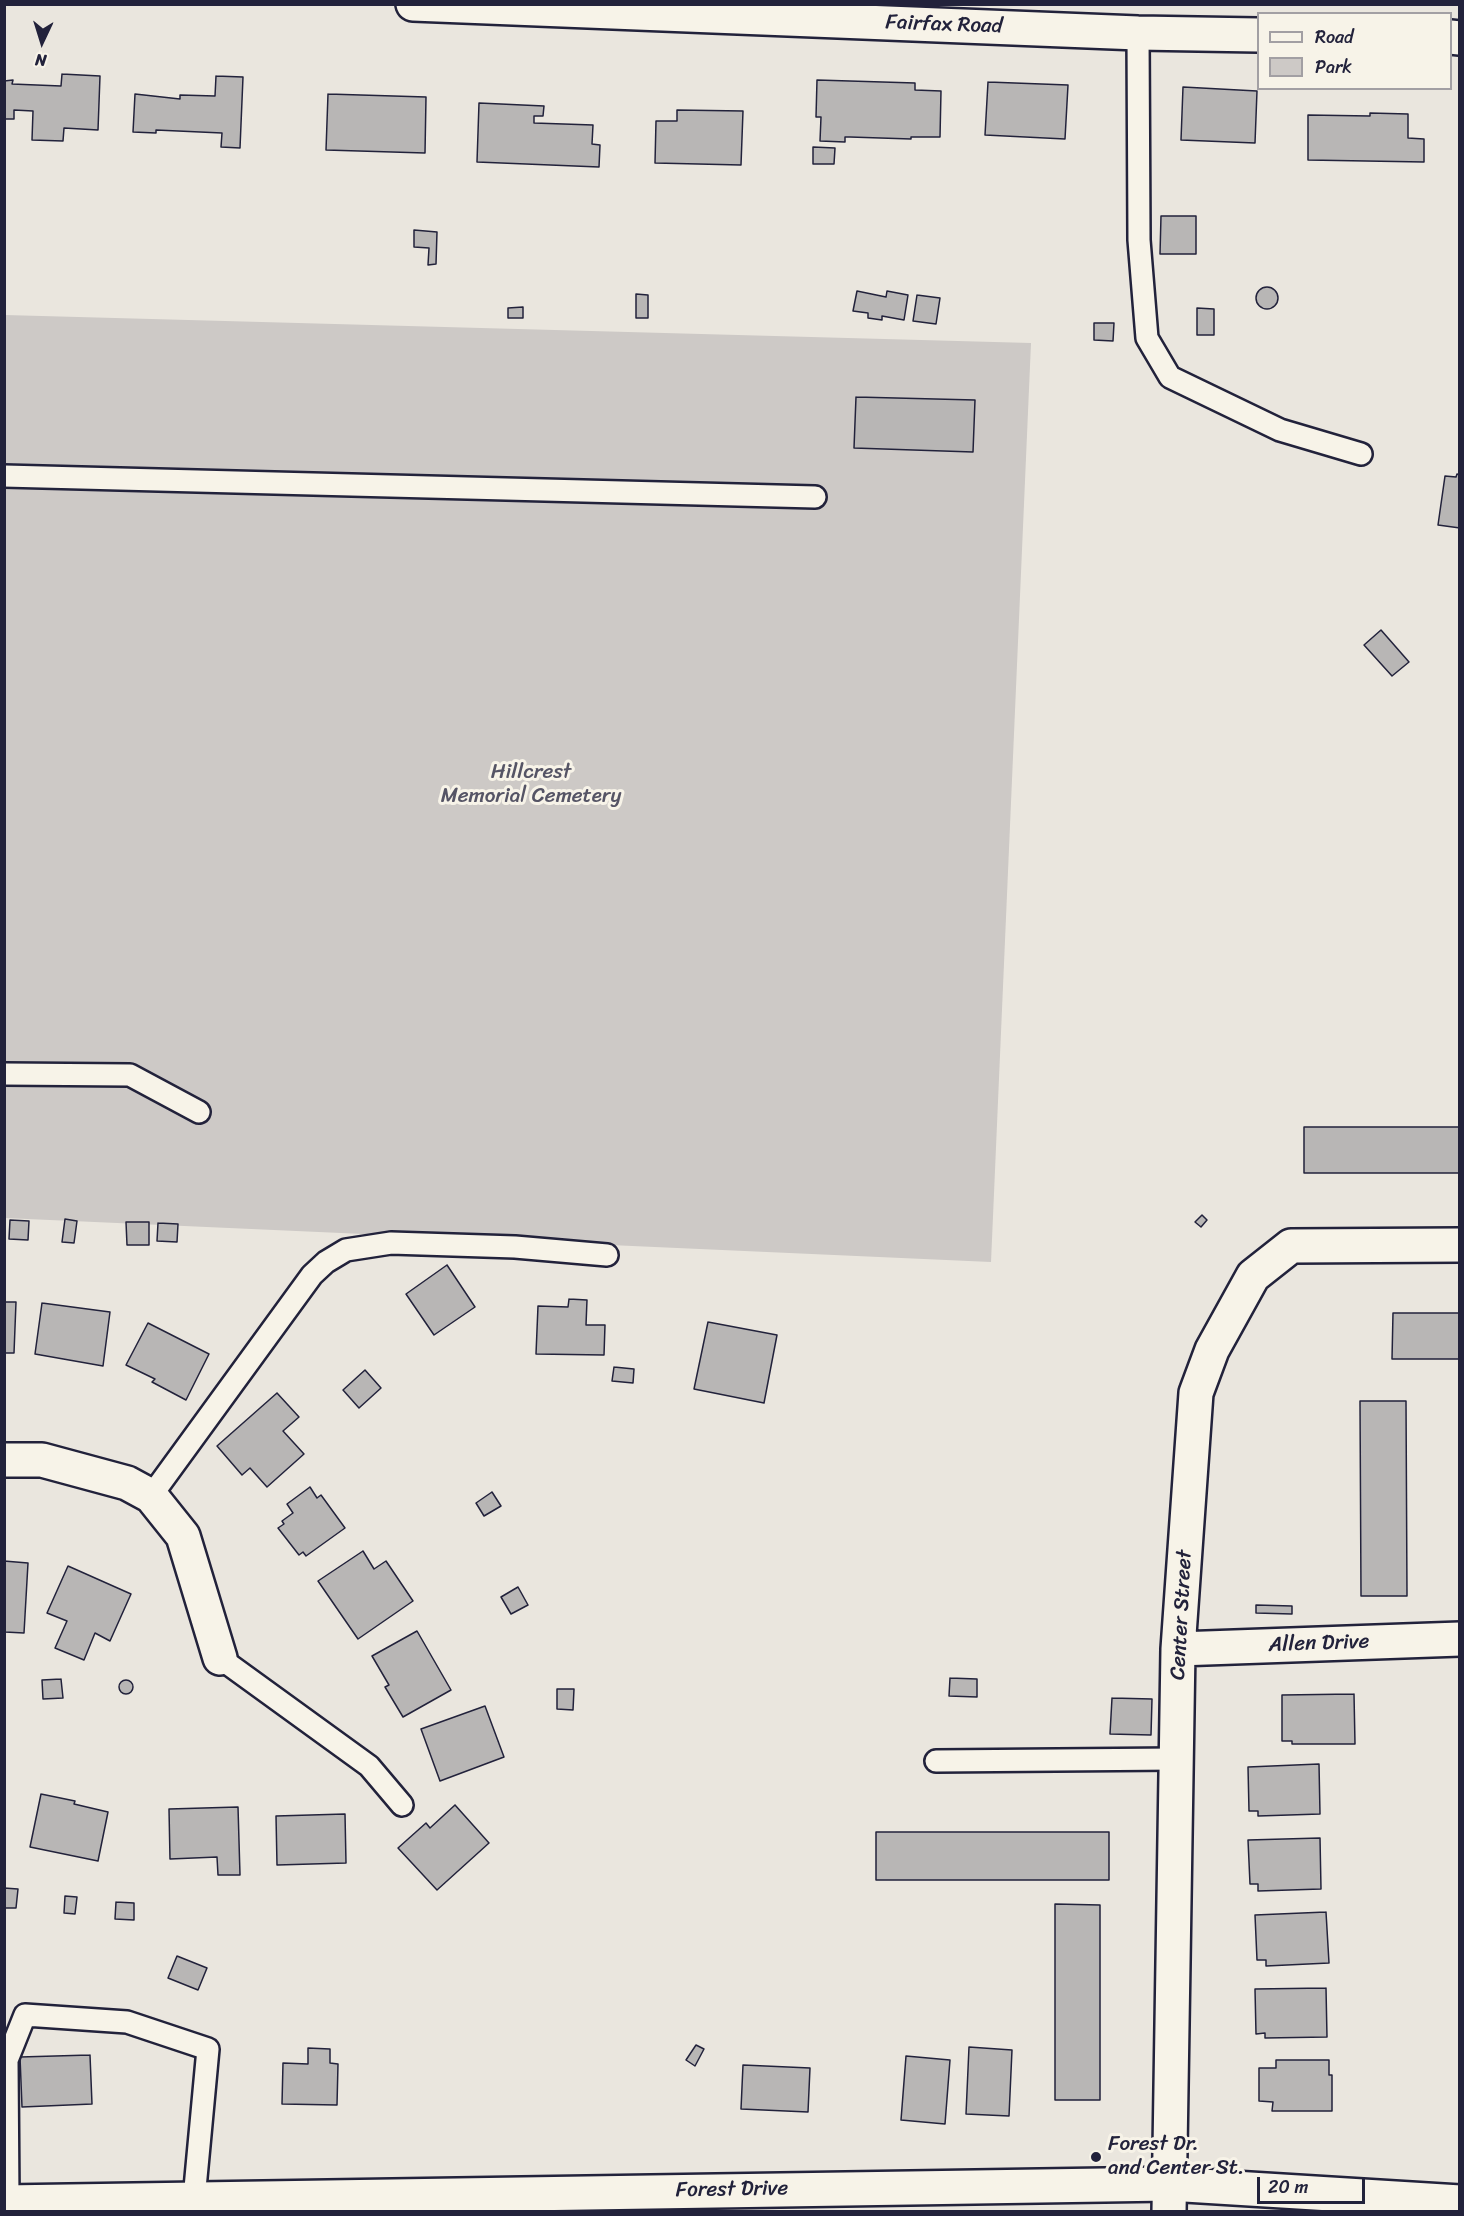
<!DOCTYPE html>
<style>
body{margin:0}
#map{position:relative;width:1464px;height:2216px;overflow:hidden;background:#eae6de;font-family:Sriracha,sans-serif}
canvas{display:block}
.frame{position:absolute;inset:0;border:6px solid #22223b;pointer-events:none}
.legend{position:absolute;left:1257px;top:12px;width:195px;height:78px;box-sizing:border-box;background:#f7f3e8;border:2px solid #a29fa3;margin:0;padding:8px 10px;list-style:none;font-size:18px;color:#22223b}
.legend li{display:flex;align-items:center;gap:12px;height:30px}
.legend b{width:30px;border:2px solid #a29fa3}
.north{position:absolute;left:12px;top:12px;width:60px;height:60px;-webkit-text-stroke:4px #f7f3e8;paint-order:stroke;rotate:184deg;font-size:16px;font-weight:700;line-height:24px;text-align:center;color:#22223b}
.north::after{content:'';display:block;margin:auto;width:21px;height:27px;background:#22223b;clip-path:polygon(50% 0,100% 100%,50% 72%,0 100%)}
.scale{position:absolute;left:1257px;top:2177px;width:108px;height:27px;box-sizing:border-box;border:3px solid #22223b;border-top:0;padding-left:8px;font-size:18px;line-height:21px;white-space:nowrap;color:#22223b;-webkit-text-stroke:4px #f7f3e8;paint-order:stroke}
</style>
<div id="map">
<canvas width="1464" height="2216"></canvas>
<div class="frame"></div>
<ul class="legend">
<li><b style="height:8px;background:#f7f3e8"></b>Road</li>
<li><b style="height:16px;background:#cdc9c6"></b>Park</li>
</ul>
<div class="north">N</div>
<div class="scale">20 m</div>
</div>
<script>
const ctx = document.querySelector('canvas').getContext('2d');
ctx.lineJoin = 'round';
function fillPath(path, color) {
  ctx.fillStyle = color;
  ctx.fill(path, 'evenodd');
}
function shape(rows) {
  const path = new Path2D();
  for (const r of rows) {
    if (r.length === 3) {
      path.moveTo(r[0] + r[2], r[1]);
      path.arc(r[0], r[1], r[2], 0, 2 * Math.PI);
      continue;
    }
    path.moveTo(r[0], r[1]);
    for (let i = 2; i < r.length; i += 2) path.lineTo(r[i], r[i + 1]);
  }
  return path;
}
function trace(path, color, width, dash) {
  ctx.strokeStyle = color;
  ctx.lineWidth = width;
  ctx.lineCap = dash ? 'butt' : 'round';
  ctx.setLineDash(dash || []);
  ctx.stroke(path);
}
function label(font, color, halo, rows, align = 'center') {
  ctx.font = font + ' Sriracha,sans-serif';
  ctx.lineWidth = 6;
  ctx.setLineDash([]);
  ctx.textBaseline = 'middle';
  ctx.strokeStyle = halo;
  ctx.fillStyle = color;
  for (const [text, x, y, turn = 0] of rows) {
    ctx.save();
    ctx.translate(x, y);
    ctx.rotate((+turn || 0) * Math.PI / 180);
    ctx.textAlign = isNaN(turn) ? turn : align;
    if (halo) ctx.strokeText(text, 0, 0);
    ctx.fillText(text, 0, 0);
    ctx.restore();
  }
}
fillPath(shape([
 [5,315,1031,343,991,1262,5,1218]
]), '#cdc9c6');
const building = shape([
 [62,74,100,76,98,130,64,128,63,141,32,140,33,111,14,110,14,119,4,119,4,81,13,80,12,84,61,86,62,74],
 [216,76,243,77,240,148,221,147,222,133,156,130,156,133,133,132,135,94,180,99,180,95,215,96,216,76],
 [817,80,915,83,915,90,941,91,940,137,911,137,911,139,850,137,845,137,845,142,820,141,821,117,816,117,817,80],
 [988,82,1068,85,1065,139,985,135,988,82],
 [1183,87,1257,91,1255,143,1181,140,1183,87],
 [328,94,426,97,425,153,326,150,328,94],
 [479,103,544,106,543,116,534,116,534,123,593,125,592,144,600,145,599,167,477,162,479,103],
 [677,110,743,111,741,165,655,163,656,121,677,121,677,110],
 [1370,113,1408,114,1408,138,1424,139,1424,162,1308,160,1308,115,1370,116,1370,113],
 [813,147,835,148,834,164,813,164,813,147],
 [1161,216,1196,216,1196,254,1160,254,1161,216],
 [414,230,437,232,436,264,428,265,429,248,414,247,414,230],
 [1267,298,11],
 [857,291,886,297,887,291,908,295,904,320,882,316,882,320,868,318,868,313,853,311,857,291],
 [636,294,648,295,648,318,636,318,636,294],
 [917,295,940,298,936,324,913,321,917,295],
 [523,307,523,318,508,318,508,308,523,307],
 [1197,308,1214,309,1214,335,1197,335,1197,308],
 [1094,323,1114,323,1113,341,1094,340,1094,323],
 [856,397,975,400,973,452,854,448,856,397],
 [1457,474,1460,475,1460,528,1438,525,1445,476,1456,477,1457,474],
 [1381,630,1409,662,1392,676,1364,645,1381,630],
 [1304,1127,1460,1127,1460,1173,1304,1173,1304,1127],
 [1202,1215,1207,1220,1201,1227,1195,1222,1202,1215],
 [65,1219,77,1221,74,1243,62,1242,65,1219],
 [10,1220,29,1221,28,1240,9,1239,10,1220],
 [126,1222,149,1222,149,1245,127,1245,126,1222],
 [158,1223,178,1224,177,1242,157,1241,158,1223],
 [447,1265,475,1307,434,1335,406,1294,447,1265],
 [569,1299,587,1300,586,1325,605,1325,604,1355,536,1354,538,1306,568,1307,569,1299],
 [4,1302,16,1302,14,1353,4,1353,4,1302],
 [42,1303,110,1312,103,1366,35,1354,42,1303],
 [1393,1313,1460,1313,1460,1359,1392,1359,1393,1313],
 [708,1322,777,1335,764,1403,694,1389,708,1322],
 [148,1323,209,1354,186,1400,152,1382,155,1379,126,1365,148,1323],
 [614,1367,634,1369,633,1383,612,1381,614,1367],
 [365,1370,381,1388,359,1408,343,1390,365,1370],
 [277,1393,299,1417,283,1431,304,1454,267,1487,250,1468,242,1475,217,1446,277,1393],
 [1360,1401,1406,1401,1407,1596,1361,1596,1360,1401],
 [310,1487,317,1498,321,1495,345,1528,306,1556,303,1552,299,1555,278,1528,284,1524,282,1521,293,1513,287,1504,310,1487],
 [492,1492,501,1506,484,1516,476,1503,492,1492],
 [363,1551,374,1569,386,1561,413,1601,358,1639,318,1581,363,1551],
 [4,1561,28,1563,24,1633,5,1632,4,1561],
 [68,1566,131,1594,110,1641,95,1633,84,1660,55,1648,67,1621,47,1613,68,1566],
 [518,1587,528,1605,511,1614,501,1597,518,1587],
 [1256,1605,1292,1606,1292,1614,1256,1613,1256,1605],
 [417,1631,451,1690,403,1717,385,1687,389,1685,372,1656,417,1631],
 [950,1678,977,1679,977,1697,949,1696,950,1678],
 [61,1679,63,1698,43,1699,42,1680,61,1679],
 [126,1687,7],
 [557,1689,574,1689,573,1710,557,1709,557,1689],
 [1354,1694,1355,1744,1292,1744,1292,1741,1282,1741,1282,1695,1354,1694],
 [1112,1698,1152,1699,1151,1735,1110,1734,1112,1698],
 [485,1706,504,1757,440,1781,421,1729,485,1706],
 [1319,1764,1320,1814,1258,1816,1258,1811,1249,1811,1248,1767,1319,1764],
 [41,1794,75,1801,74,1804,108,1812,98,1861,30,1847,41,1794],
 [455,1805,489,1843,437,1890,398,1848,426,1823,430,1828,455,1805],
 [238,1807,240,1875,218,1875,217,1857,170,1859,169,1809,238,1807],
 [345,1814,346,1863,277,1865,276,1816,345,1814],
 [876,1832,1109,1832,1109,1880,876,1880,876,1832],
 [1320,1838,1321,1889,1258,1891,1258,1884,1250,1884,1248,1840,1320,1838],
 [4,1888,18,1889,16,1908,4,1908,4,1888],
 [65,1896,77,1897,75,1914,64,1913,65,1896],
 [116,1902,134,1903,134,1920,115,1919,116,1902],
 [1055,1904,1100,1905,1100,2100,1055,2100,1055,1904],
 [1326,1912,1329,1963,1266,1966,1266,1960,1257,1960,1255,1915,1326,1912],
 [177,1956,207,1968,198,1990,168,1978,177,1956],
 [1326,1988,1327,2037,1265,2038,1265,2033,1256,2034,1255,1989,1326,1988],
 [696,2045,704,2049,695,2066,686,2060,696,2045],
 [969,2047,1012,2050,1009,2116,966,2114,969,2047],
 [308,2048,330,2049,330,2063,338,2064,337,2105,282,2104,283,2063,308,2064,308,2048],
 [90,2055,92,2104,22,2107,20,2057,90,2055],
 [906,2056,950,2060,945,2124,901,2120,906,2056],
 [1276,2060,1329,2060,1329,2075,1332,2075,1332,2111,1272,2111,1273,2102,1259,2101,1259,2068,1276,2068,1276,2060],
 [743,2065,810,2068,808,2112,741,2109,743,2065]
]);
fillPath(building, '#b8b6b5');
trace(building, '#22223b', 1.5);
const lane = shape([
 [1138,33,1139,240,1147,338,1170,377,1280,430,1361,454],
 [4,476,815,497],
 [4,1074,130,1075,199,1112],
 [151,1496,312,1275,326,1262,346,1250,391,1243,515,1247,607,1255],
 [220,1658,369,1766,402,1805],
 [936,1761,1177,1759],
 [8,2202,7,2060,25,2015,127,2022,208,2049,194,2199]
]);
const street = shape([
 [413,4,1138,33,1258,35],
 [1450,37,1460,38],
 [4,1460,42,1460,127,1483,151,1496,183,1536,220,1658],
 [1178,1649,1460,1639],
 [1169,2212,1178,1649,1196,1393,1212,1350,1253,1276,1291,1246,1460,1245]
]);
const secondary = shape([
 [4,2202,1169,2184,1460,2202]
]);
trace(lane, '#22223b', 26);
trace(street, '#22223b', 38);
trace(secondary, '#22223b', 38);
trace(lane, '#f7f3e8', 21);
trace(street, '#f7f3e8', 33);
trace(secondary, '#f7f3e8', 33);
for (const [x, y, r, color] of [
 [1096,2157,6,"#22223b"]
]) {
  const dot = new Path2D();
  dot.arc(x, y, r, 0, 2 * Math.PI);
  ctx.fillStyle = color;
  ctx.fill(dot);
  trace(dot, '#f7f3e8', 2);
}
label('21px', '#22223b', '#f7f3e8', [
 ["Fairfax Road",944,25,2],
 ["Center Street",1182,1615,-87],
 ["Allen Drive",1319,1644,-2],
 ["Forest Drive",732,2190,-1]
]);
label('21px', '#555465', '#f7f3e8', [
 ["Hillcrest",531,773],
 ["Memorial Cemetery",531,797]
]);
label('21px', '#22223b', '#f7f3e8', [
 ["Forest Dr.",1108,2145],
 ["and Center St.",1108,2169]
], 'left');
</script>
